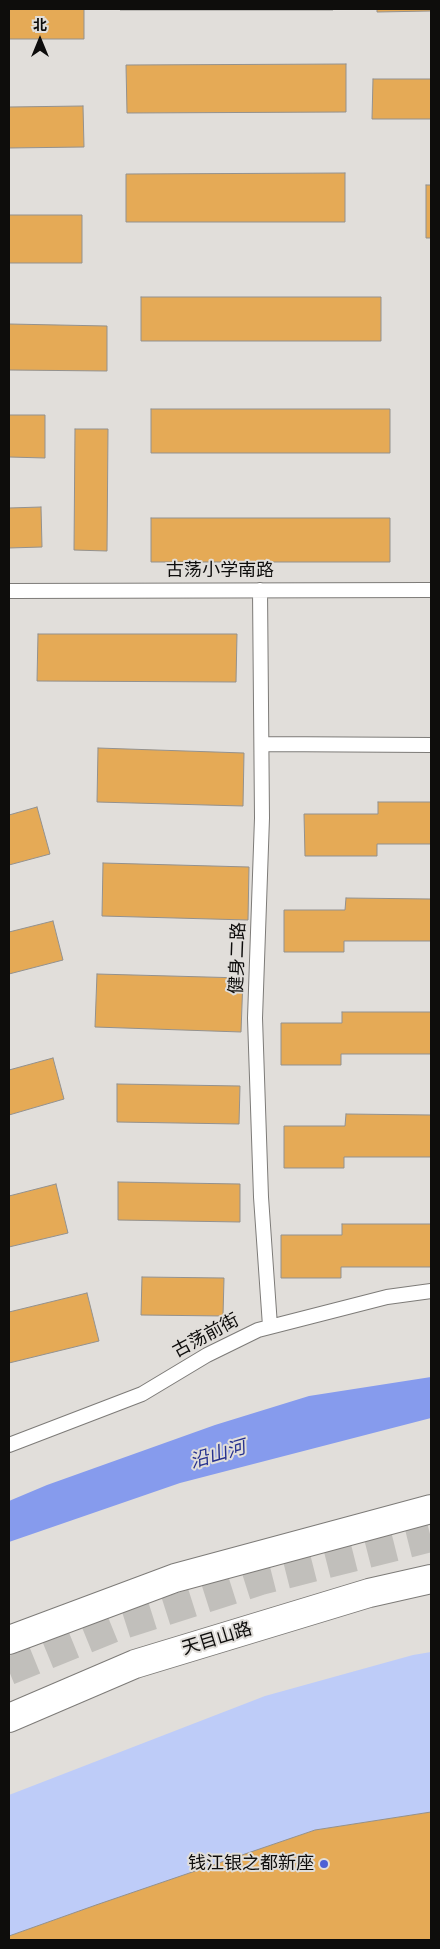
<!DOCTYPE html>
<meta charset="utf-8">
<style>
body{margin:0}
#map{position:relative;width:440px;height:1949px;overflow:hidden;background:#e1deda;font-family:"Open Sans","Noto Sans SC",sans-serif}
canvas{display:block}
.frame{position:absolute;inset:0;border:10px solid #0e0d0c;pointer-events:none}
.north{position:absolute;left:15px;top:15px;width:50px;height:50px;-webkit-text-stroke:4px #e1deda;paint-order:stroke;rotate:0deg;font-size:14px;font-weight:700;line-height:20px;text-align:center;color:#0e0d0c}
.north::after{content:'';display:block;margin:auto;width:18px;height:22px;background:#0e0d0c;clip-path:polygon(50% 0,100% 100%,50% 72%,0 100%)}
</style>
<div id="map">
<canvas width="440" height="1949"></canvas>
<div class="frame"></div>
<div class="north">北</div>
</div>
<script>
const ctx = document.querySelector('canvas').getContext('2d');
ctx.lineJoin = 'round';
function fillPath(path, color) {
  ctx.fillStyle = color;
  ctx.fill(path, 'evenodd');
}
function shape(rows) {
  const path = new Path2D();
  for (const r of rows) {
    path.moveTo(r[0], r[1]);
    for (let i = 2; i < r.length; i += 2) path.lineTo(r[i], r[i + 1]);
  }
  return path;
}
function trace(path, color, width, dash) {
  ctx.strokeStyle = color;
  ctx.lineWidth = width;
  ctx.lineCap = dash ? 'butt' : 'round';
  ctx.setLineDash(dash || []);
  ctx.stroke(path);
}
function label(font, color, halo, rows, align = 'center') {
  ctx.font = font + ' "Open Sans","Noto Sans SC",sans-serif';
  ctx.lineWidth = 4;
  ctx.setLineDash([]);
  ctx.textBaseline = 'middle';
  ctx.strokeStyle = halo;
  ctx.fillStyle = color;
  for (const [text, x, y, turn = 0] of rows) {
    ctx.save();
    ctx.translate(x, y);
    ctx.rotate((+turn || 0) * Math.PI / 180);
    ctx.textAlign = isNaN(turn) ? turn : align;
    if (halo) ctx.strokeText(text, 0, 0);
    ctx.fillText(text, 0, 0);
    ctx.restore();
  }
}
fillPath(shape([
 [431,1652,431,1812,315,1830,9,1936,9,1795,265,1696,413,1655]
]), '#beccf8');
fillPath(shape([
 [431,1377,431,1418,180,1483,9,1542,9,1501,47,1485,215,1425,309,1396]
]), '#869bed');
const building = shape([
 [9,9,84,9,84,39,9,39,9,9],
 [120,9,333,9,333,10,120,10,120,9],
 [377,9,431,9,431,11,377,12,377,9],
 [346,64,346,112,127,113,126,65,346,64],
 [373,79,431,79,431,119,372,119,373,79],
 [83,106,84,147,9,148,9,107,83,106],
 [345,173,345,222,126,222,126,174,345,173],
 [426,185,431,185,431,238,426,238,426,185],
 [9,215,82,215,82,263,9,263,9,215],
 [141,297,381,297,381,341,141,341,141,297],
 [9,324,107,326,107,371,9,370,9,324],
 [151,409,390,409,390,453,151,453,151,409],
 [9,415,45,415,45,458,9,457,9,415],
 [75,429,108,429,107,551,74,550,75,429],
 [41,507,42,547,9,548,9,508,41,507],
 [151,518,390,518,390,562,151,562,151,518],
 [38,634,237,634,236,682,37,681,38,634],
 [98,748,244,753,243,806,97,802,98,748],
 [378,802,431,802,431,844,377,844,377,856,305,856,304,814,378,814,378,802],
 [37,807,50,854,9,865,9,815,37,807],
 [103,863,249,867,248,920,102,916,103,863],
 [346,898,431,899,431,941,344,941,344,952,284,952,284,910,345,910,346,898],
 [53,921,63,960,9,974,9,932,53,921],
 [97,974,243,978,241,1032,95,1027,97,974],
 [342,1012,431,1012,431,1054,341,1054,341,1065,281,1065,281,1023,342,1023,342,1012],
 [53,1058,64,1099,9,1115,9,1070,53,1058],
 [117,1084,240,1086,239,1124,117,1122,117,1084],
 [346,1114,431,1115,431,1157,344,1157,344,1168,284,1168,284,1126,345,1126,346,1114],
 [118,1182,240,1184,240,1222,118,1220,118,1182],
 [56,1184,68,1233,9,1247,9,1196,56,1184],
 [342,1224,431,1224,431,1267,341,1267,341,1278,281,1278,281,1235,342,1235,342,1224],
 [142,1277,224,1278,223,1316,141,1315,142,1277],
 [87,1293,99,1341,9,1363,9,1312,87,1293],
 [431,1812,431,1940,9,1940,9,1936,96,1905,315,1830,431,1812]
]);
fillPath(building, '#e5aa56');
trace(building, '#93918e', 1);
trace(shape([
 [9,1671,117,1627,261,1581,431,1538]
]), '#c1bfbb', 28, [28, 14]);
const service = shape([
 [260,590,262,818,255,1018,261,1197,270,1326],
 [9,591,431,590],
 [262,744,431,745],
 [9,1445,142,1394,207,1355,258,1330,387,1297,431,1291]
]);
const primary = shape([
 [9,1640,175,1578,431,1509],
 [9,1718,135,1664,369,1593,431,1579]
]);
trace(service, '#7d7b78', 16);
trace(primary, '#7d7b78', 30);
trace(service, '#fff', 14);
trace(primary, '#fff', 28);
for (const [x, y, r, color] of [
 [324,1864,5,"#4c60d5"]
]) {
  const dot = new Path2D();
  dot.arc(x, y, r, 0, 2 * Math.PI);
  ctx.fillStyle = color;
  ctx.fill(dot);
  trace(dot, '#e1deda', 2);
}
label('18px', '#0e0d0c', '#e1deda', [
 ["古荡小学南路",220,571],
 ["健身二路",238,958,-88],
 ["古荡前街",206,1336,-28],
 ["天目山路",217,1639,-17]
]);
label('18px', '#0e0d0c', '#e1deda', [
 ["钱江银之都新座",314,1864]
], 'right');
label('italic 19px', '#27328f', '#e1deda', [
 ["沿山河",218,1455,-16]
]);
</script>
